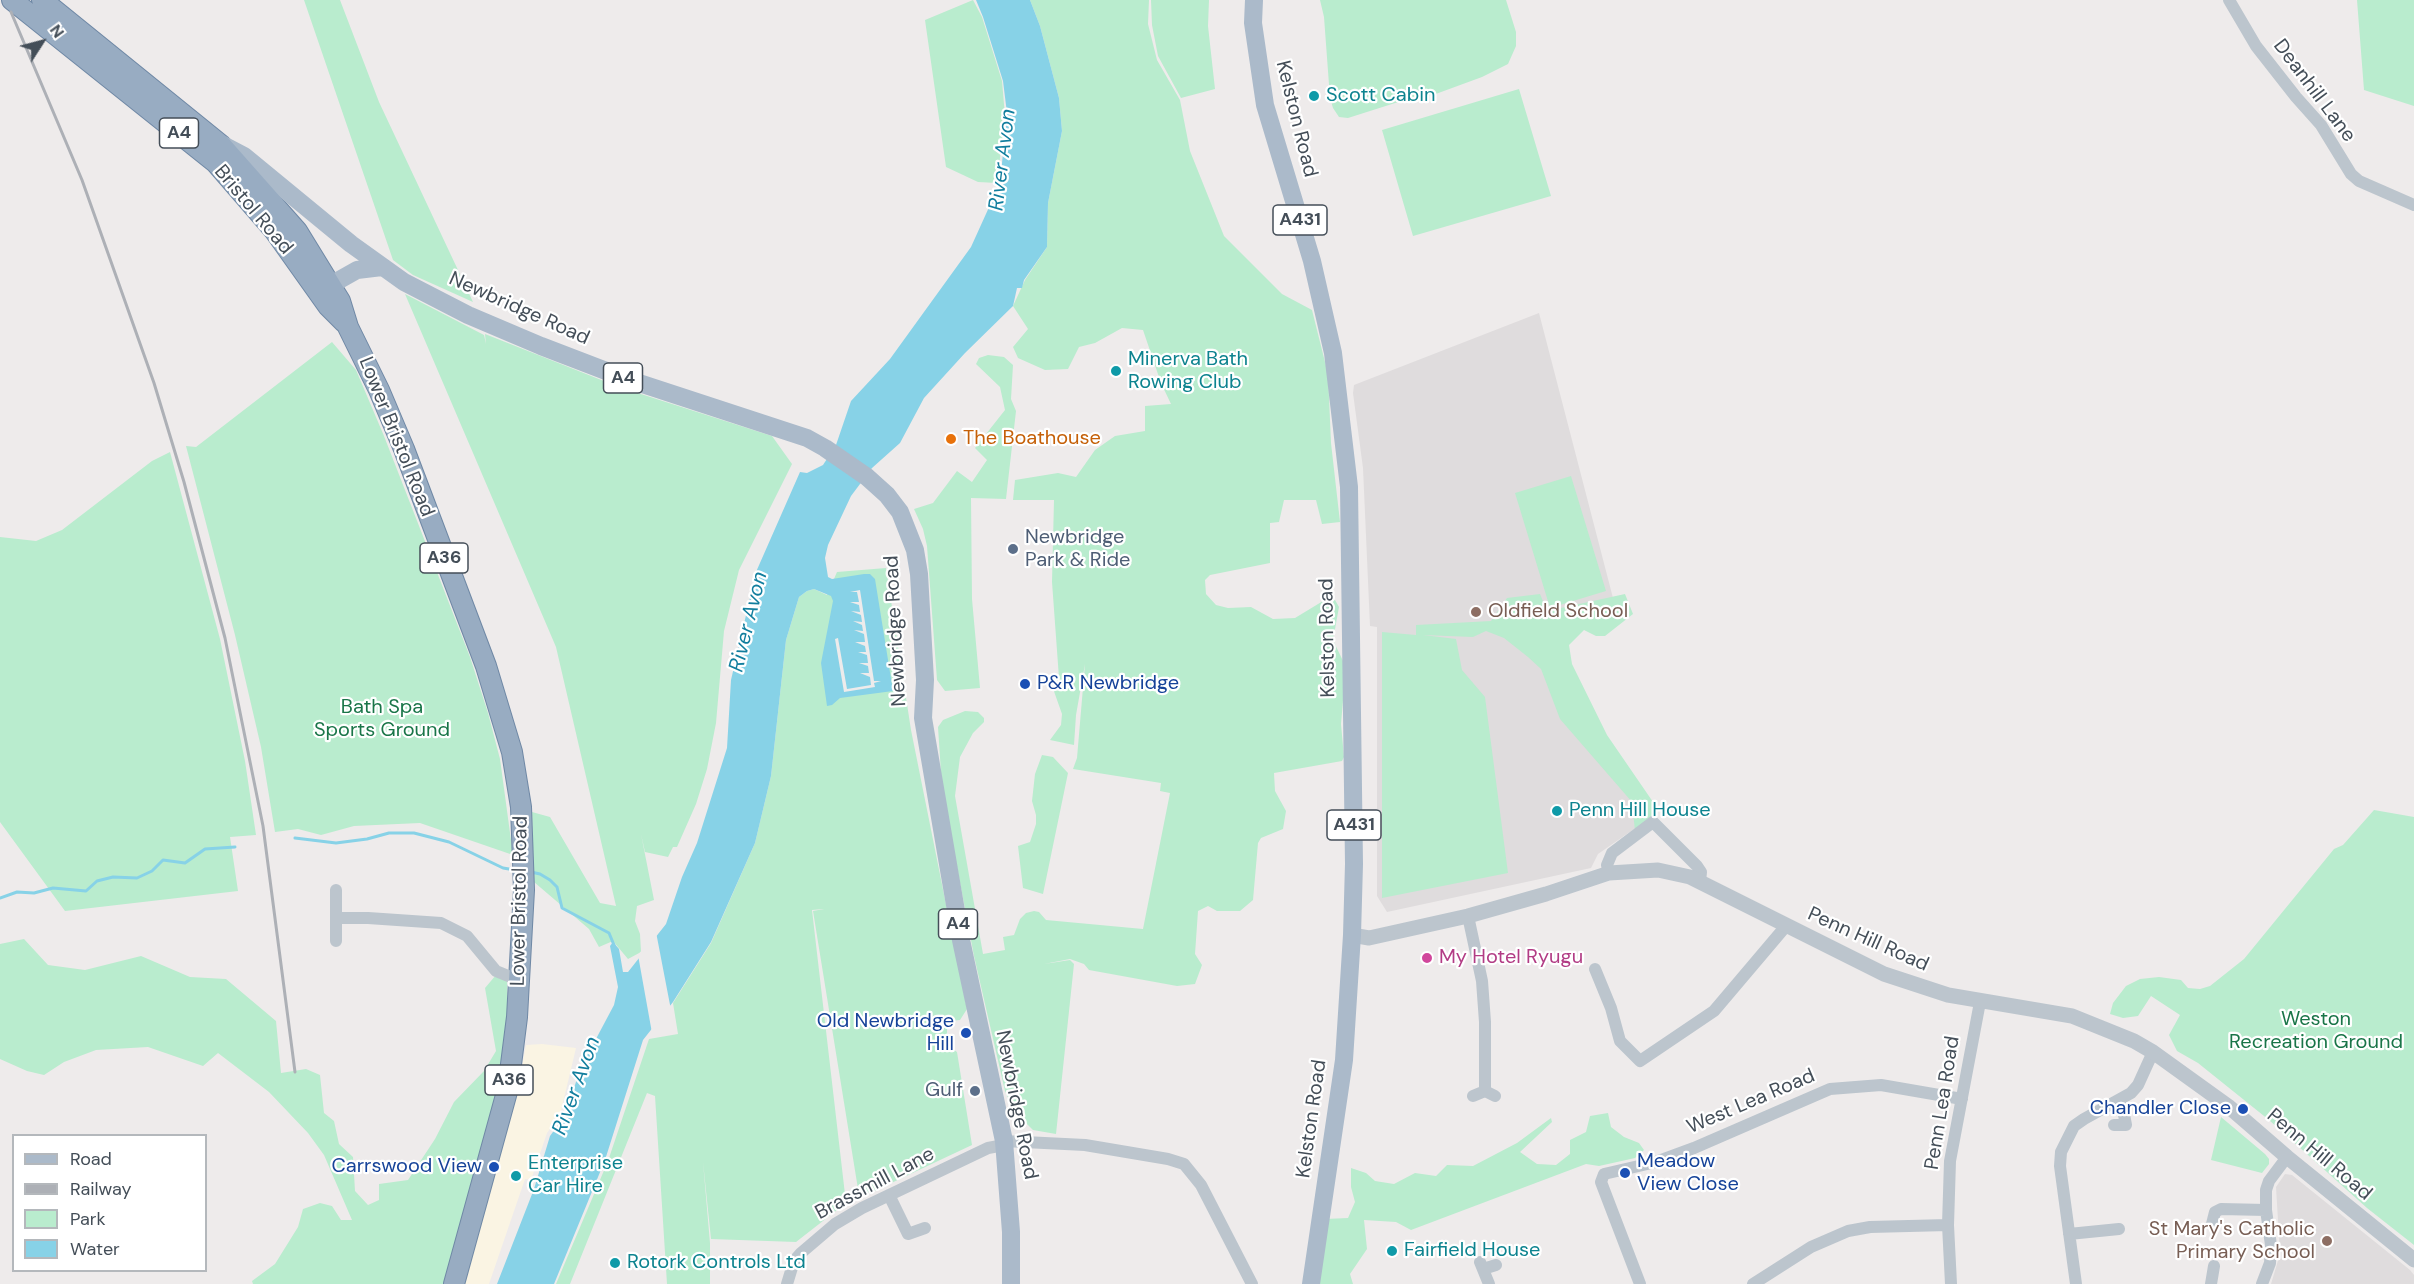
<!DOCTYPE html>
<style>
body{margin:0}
#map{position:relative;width:2414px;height:1284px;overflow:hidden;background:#eeebeb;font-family:"DM Sans",sans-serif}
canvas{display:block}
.legend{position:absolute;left:12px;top:1134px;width:195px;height:138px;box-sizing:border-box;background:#fff;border:2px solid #b4b8bc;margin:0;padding:8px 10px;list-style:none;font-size:18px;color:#444e58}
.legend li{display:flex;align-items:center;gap:12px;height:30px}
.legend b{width:30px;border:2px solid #b4b8bc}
.north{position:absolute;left:12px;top:12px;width:60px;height:60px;-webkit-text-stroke:4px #fff;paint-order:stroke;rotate:54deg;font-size:16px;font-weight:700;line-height:24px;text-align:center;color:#444e58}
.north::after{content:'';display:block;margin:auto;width:21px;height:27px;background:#444e58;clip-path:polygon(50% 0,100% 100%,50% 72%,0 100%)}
</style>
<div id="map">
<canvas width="2414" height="1284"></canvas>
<ul class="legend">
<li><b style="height:8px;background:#abbaca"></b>Road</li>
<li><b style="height:8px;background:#adb0b6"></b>Railway</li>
<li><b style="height:16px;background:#b9ecce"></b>Park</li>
<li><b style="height:16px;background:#87d2e7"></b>Water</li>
</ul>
<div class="north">N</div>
</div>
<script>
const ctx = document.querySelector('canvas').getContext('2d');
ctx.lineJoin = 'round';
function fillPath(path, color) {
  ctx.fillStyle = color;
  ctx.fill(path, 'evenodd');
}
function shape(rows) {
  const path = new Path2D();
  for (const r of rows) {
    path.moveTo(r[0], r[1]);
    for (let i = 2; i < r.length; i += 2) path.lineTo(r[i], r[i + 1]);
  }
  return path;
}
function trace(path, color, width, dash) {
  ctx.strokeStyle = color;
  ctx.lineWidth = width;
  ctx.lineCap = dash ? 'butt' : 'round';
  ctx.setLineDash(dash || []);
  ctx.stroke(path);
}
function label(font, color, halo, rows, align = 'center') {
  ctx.font = font + ' "DM Sans",sans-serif';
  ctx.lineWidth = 4.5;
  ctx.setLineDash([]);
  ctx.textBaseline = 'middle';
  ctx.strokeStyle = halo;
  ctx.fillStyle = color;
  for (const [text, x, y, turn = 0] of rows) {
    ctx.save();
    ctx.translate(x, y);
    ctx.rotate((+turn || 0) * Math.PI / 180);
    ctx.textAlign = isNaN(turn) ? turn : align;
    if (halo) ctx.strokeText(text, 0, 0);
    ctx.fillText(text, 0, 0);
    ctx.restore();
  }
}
fillPath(shape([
 [542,1044,576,1048,560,1115,547,1133,531,1180,525,1179,489,1284,463,1284,516,1098,526,1045]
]), '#faf4e3');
fillPath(shape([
 [1539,313,1613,598,1538,634,1647,820,1598,854,1591,868,1387,912,1377,896,1377,627,1370,626,1363,468,1353,393,1354,385],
 [2285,1174,2292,1175,2410,1270,2414,1275,2414,1284,2271,1284,2280,1254,2276,1187]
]), '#dfdcdd');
fillPath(shape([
 [304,0,340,0,379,102,473,302,413,275,393,260],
 [973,0,982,17,1002,81,1005,116,997,183,978,182,946,167,925,20],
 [1030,0,1149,0,1148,24,1157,60,1180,100,1190,151,1224,236,1282,294,1312,310,1328,374,1331,443,1340,522,1322,524,1316,500,1284,500,1279,522,1270,523,1270,563,1210,575,1205,580,1206,594,1216,605,1228,608,1251,607,1273,619,1295,618,1323,601,1335,600,1339,607,1333,640,1343,661,1345,677,1341,724,1344,757,1342,761,1274,773,1275,791,1286,811,1283,829,1261,838,1258,843,1253,900,1240,911,1217,911,1208,906,1198,911,1195,954,1202,965,1195,984,1177,986,1089,970,1084,964,1070,959,1044,964,1070,960,1074,964,1056,1134,1033,1130,1023,1120,1025,1118,1018,1120,1005,1091,974,956,942,788,938,727,943,720,965,711,978,712,984,718,984,722,973,733,960,757,955,796,983,954,1005,950,1003,937,1014,935,1020,919,1026,913,1034,911,1039,912,1046,920,1143,929,1170,793,1160,791,1161,783,1073,769,1077,758,1085,664,1076,715,1074,745,1050,740,1061,725,1062,714,1050,680,1059,678,1052,582,1054,500,1013,500,1015,480,1058,473,1076,477,1095,450,1115,436,1145,431,1145,406,1171,404,1161,383,1143,330,1122,328,1095,343,1079,347,1068,369,1045,370,1018,358,1013,347,1028,329,1013,306,1025,280,1047,247,1048,203,1062,131,1059,98,1040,26],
 [1151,0,1209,0,1208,26,1215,89,1181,98,1158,56,1152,25],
 [1320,0,1506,0,1516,32,1516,46,1508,64,1482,77,1433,95,1414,97,1348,118,1339,117,1333,108,1330,98,1324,17],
 [2357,0,2414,0,2414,106,2364,90],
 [1519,89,1551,196,1413,236,1382,130],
 [405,294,484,335,486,344,485,334,619,387,772,436,792,464,739,570,724,631,716,723,707,769,696,804,677,847,673,847,668,857,645,852,641,834,654,900,637,906,635,921,640,934,641,952,628,959,613,941,599,947,589,929,534,882,532,812,550,817,600,903,616,906,556,647],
 [332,342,356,370,384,436,470,657,488,713,500,759,513,855,420,823,354,826,321,835,298,829,275,832,261,747,235,635,186,446,196,447],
 [988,355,1004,357,1013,365,1011,399,1016,411,1006,499,971,498,972,599,980,688,945,691,937,680,927,546,923,529,914,509,933,503,957,471,972,482,987,460,975,448,1005,410,1000,387,976,364,979,358],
 [170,452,220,639,245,761,256,835,230,837,238,891,65,911,0,822,0,537,36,541,62,530,152,461],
 [1571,476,1606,591,1550,608,1515,493],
 [886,568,911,730,967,1009,960,1020,951,1021,947,1029,947,1040,950,1047,957,1052,972,1145,870,1193,858,1189,813,911,824,909,812,910,846,1203,796,1242,711,1239,703,1162,710,1243,710,1284,667,1284,655,1096,647,1093,570,1284,556,1284,608,1161,649,1039,678,1034,673,1003,711,943,755,843,771,776,786,640,799,597,807,591,814,589,827,595,837,572],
 [1540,594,1547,611,1625,594,1633,614,1605,636,1596,636,1584,630,1569,645,1572,664,1607,735,1653,802,1656,812,1653,822,1635,831,1632,802,1560,719,1541,669,1528,657,1504,638,1486,631,1473,637,1423,635,1456,639,1462,670,1485,697,1508,873,1382,898,1382,632,1416,635,1416,625,1491,621,1507,598],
 [1042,755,1053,757,1068,773,1043,894,1023,888,1018,846,1030,842,1036,824,1036,815,1032,801,1035,774],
 [2374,810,2414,817,2414,1245,2367,1208,2269,1120,2198,1063,2177,1051,2169,1035,2180,1015,2151,996,2138,1016,2123,1018,2110,1014,2113,1003,2126,986,2140,979,2159,977,2181,980,2188,988,2200,989,2210,986,2244,959,2334,849,2343,845],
 [24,939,48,965,85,970,141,956,190,977,226,979,276,1021,281,1073,306,1069,320,1075,324,1113,334,1121,339,1144,353,1157,355,1191,368,1205,379,1200,379,1184,408,1180,435,1139,454,1102,484,1071,496,1051,485,988,496,975,507,981,508,1014,499,1089,446,1284,253,1284,252,1281,275,1264,298,1227,303,1209,320,1203,332,1206,341,1220,352,1220,324,1155,308,1133,269,1092,218,1053,203,1066,148,1047,96,1050,64,1062,44,1075,27,1071,0,1059,0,944],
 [1608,1113,1611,1127,1624,1137,1639,1143,1644,1150,1635,1158,1599,1166,1586,1164,1411,1230,1396,1222,1364,1220,1367,1249,1350,1274,1353,1284,1318,1284,1325,1219,1348,1218,1355,1202,1351,1187,1351,1168,1366,1173,1375,1181,1394,1184,1415,1173,1436,1176,1447,1165,1473,1166,1517,1143,1551,1118,1552,1122,1520,1152,1537,1164,1556,1165,1570,1154,1570,1140,1586,1132,1590,1116],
 [2221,1117,2265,1154,2269,1159,2269,1164,2262,1173,2211,1160]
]), '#b9ecce');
fillPath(shape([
 [976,0,1030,0,1040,26,1059,98,1062,131,1048,203,1047,247,1024,280,1022,288,1017,288,1013,306,965,353,924,398,900,443,872,468,851,496,828,545,825,558,828,577,832,579,864,574,870,574,875,579,893,691,840,698,832,705,827,706,821,663,833,601,831,596,814,589,807,591,799,597,786,640,771,776,755,843,711,942,673,1002,643,1040,605,1160,554,1284,497,1284,534,1189,550,1136,566,1114,580,1069,614,1005,618,987,610,946,613,942,619,949,623,972,628,972,666,924,682,877,697,843,727,748,731,680,756,572,800,472,807,473,823,465,836,445,851,401,890,359,971,247,1000,183,1007,113,1003,81,983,17]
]), '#87d2e7');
fillPath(shape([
 [860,590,874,681,881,681,874,683,875,687,844,692,835,639,838,638,847,689,871,685,870,677,860,673,869,673,868,666,859,663,868,663,867,655,858,652,866,652,865,646,855,642,865,642,864,634,854,630,863,631,862,625,853,621,862,622,861,615,851,611,860,612,859,605,850,602,859,602,857,592,850,592],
 [656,932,671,1010,652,1033,638,955]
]), '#eeebeb');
trace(shape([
 [295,838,336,843,367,839,389,833,414,833,449,842,503,868,515,870],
 [531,872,540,874,550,880,557,887,562,908,609,933,614,945],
 [0,898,17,892,34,893,53,888,86,891,97,881,113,877,137,878,152,871,163,860,185,863,205,849,235,847]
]), '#87d2e7', 3);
const trunk = shape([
 [12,0,216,163,274,230,328,306,344,322],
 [42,0,221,145,297,231,340,301,348,327,379,390,404,449,486,666,512,752,521,807,524,890,517,1017,508,1088,454,1284]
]);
trace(trunk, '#6f88a5', 22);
trace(shape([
 [2229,0,2256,46,2296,97,2321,125,2351,174,2359,181,2414,205],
 [1609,873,1607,865,1612,853,1653,822,1697,866,1701,872,1700,881],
 [336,890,336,941],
 [1468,916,1482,981,1485,1022,1485,1091],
 [337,918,368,918,441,923,467,936,496,971,518,980],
 [1595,969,1611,1008,1620,1041,1640,1061,1714,1011,1786,926],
 [1473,1096,1485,1091,1495,1096],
 [2114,1125,2126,1125,2121,1099],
 [1004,1141,1085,1145,1168,1159,1184,1164,1201,1185,1252,1284],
 [889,1195,908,1234,925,1228],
 [2212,1224,2215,1212,2221,1209,2266,1210],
 [2069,1234,2119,1229],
 [1480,1262,1489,1284],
 [1483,1269,1496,1265],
 [787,1284,794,1261,801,1253,835,1224,862,1208,944,1169,988,1148,1004,1145],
 [1640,1284,1601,1182,1604,1174,1656,1162,1694,1148,1830,1089,1881,1085,1962,1099],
 [1753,1284,1811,1247,1848,1231,1870,1227,1948,1225],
 [1951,1284,1948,1225,1950,1161,1980,1002],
 [2076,1284,2060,1166,2061,1152,2074,1126,2084,1119,2131,1093,2138,1085,2153,1052],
 [2211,1284,2214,1266],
 [2262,1284,2270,1263,2271,1245,2266,1210,2266,1190,2269,1181,2287,1157]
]), '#bcc5cd', 12);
trace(shape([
 [1352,935,1369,938,1468,916,1546,894,1609,873,1658,870,1690,877,1884,974,1948,995,2072,1016,2134,1041,2153,1052,2228,1106,2287,1157,2414,1260]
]), '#bcc5cd', 15);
trace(shape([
 [1254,0,1253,23,1265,105,1312,261,1333,353,1349,487,1354,864,1352,935,1344,1060,1311,1284],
 [223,145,244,156,351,244,404,282,468,315,541,346,627,379,807,438,825,448,867,477,887,495,900,512,915,550,919,574,925,680,923,718,961,940,1004,1141,1011,1232,1011,1284],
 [318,292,357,270,382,267]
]), '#abbaca', 18);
trace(trunk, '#98acc2', 20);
trace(shape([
 [11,12,82,180,154,383,184,482,225,638,263,826,295,1072]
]), '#adb0b6', 3);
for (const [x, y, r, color] of [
 [1314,96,6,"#0f9aa8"],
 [1116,371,6,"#0f9aa8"],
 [951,439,6,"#e8710a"],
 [1013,549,6,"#5c6f8a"],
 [1476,612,6,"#8d6e63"],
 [1025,684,6,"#1a4fb4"],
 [1557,811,6,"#0f9aa8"],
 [1427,958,6,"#d1479c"],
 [966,1033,6,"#1a4fb4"],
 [975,1091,6,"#5c6f8a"],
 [2243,1109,6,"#1a4fb4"],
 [494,1167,6,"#1a4fb4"],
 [1625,1173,6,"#1a4fb4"],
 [516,1176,6,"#0f9aa8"],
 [2327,1241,6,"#8d6e63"],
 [1392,1251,6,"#0f9aa8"],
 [615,1263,6,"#0f9aa8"]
]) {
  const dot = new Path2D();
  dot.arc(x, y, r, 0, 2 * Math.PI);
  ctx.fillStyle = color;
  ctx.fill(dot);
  trace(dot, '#fff', 2);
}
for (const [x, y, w] of [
 [179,133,39],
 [1300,220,54],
 [623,378,39],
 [444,558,48],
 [1354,825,54],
 [958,924,39],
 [509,1080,48]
]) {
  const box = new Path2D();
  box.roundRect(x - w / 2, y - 15, w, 30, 4.5);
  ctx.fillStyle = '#fff';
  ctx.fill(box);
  trace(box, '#444e58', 1.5);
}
label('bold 18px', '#444e58', null, [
 ["A4",179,133],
 ["A431",1300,220],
 ["A4",623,378],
 ["A36",444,558],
 ["A431",1354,825],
 ["A4",958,924],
 ["A36",509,1080]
]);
label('20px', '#444e58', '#fff', [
 ["Deanhill Lane",2314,91,53],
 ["Kelston Road",1296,119,76],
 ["Bristol Road",253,210,50],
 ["Newbridge Road",519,309,24],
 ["Lower Bristol Road",396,437,68],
 ["Newbridge Road",896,631,-93],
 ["Kelston Road",1328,638,-91],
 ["Lower Bristol Road",520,901,-89],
 ["Penn Hill Road",1868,940,24],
 ["West Lea Road",1751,1102,-23],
 ["Penn Lea Road",1943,1103,-81],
 ["Newbridge Road",1016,1105,79],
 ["Kelston Road",1312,1119,-82],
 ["Penn Hill Road",2319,1155,40],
 ["Brassmill Lane",875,1184,-28]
]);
label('20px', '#0d838f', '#fff', [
 ["Scott Cabin",1326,96],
 ["Minerva Bath",1128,360],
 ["Rowing Club",1128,383],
 ["Penn Hill House",1569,811],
 ["Enterprise",528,1164],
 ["Car Hire",528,1187],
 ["Fairfield House",1404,1251],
 ["Rotork Controls Ltd",627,1263]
], 'left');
label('20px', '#c56008', '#fff', [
 ["The Boathouse",963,439]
], 'left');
label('20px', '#4e5e75', '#fff', [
 ["Newbridge",1025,538],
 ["Park & Ride",1025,561],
 ["Gulf",963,1091,"right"]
], 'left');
label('20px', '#785e54', '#fff', [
 ["Oldfield School",1488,612],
 ["St Mary's Catholic",2315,1230,"right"],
 ["Primary School",2315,1253,"right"]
], 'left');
label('20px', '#164399', '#fff', [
 ["P&R Newbridge",1037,684,"left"],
 ["Old Newbridge",954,1022],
 ["Hill",954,1045],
 ["Chandler Close",2231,1109],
 ["Meadow",1637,1162,"left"],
 ["View Close",1637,1185,"left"],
 ["Carrswood View",482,1167]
], 'right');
label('20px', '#197548', '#fff', [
 ["Bath Spa",382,708],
 ["Sports Ground",382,731],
 ["Weston",2316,1020],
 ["Recreation Ground",2316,1043]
]);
label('20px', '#b23c85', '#fff', [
 ["My Hotel Ryugu",1439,958]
], 'left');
label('italic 21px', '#117e9e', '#fff', [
 ["River Avon",1003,160,-83],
 ["River Avon",749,622,-76],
 ["River Avon",577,1086,-70]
]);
</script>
